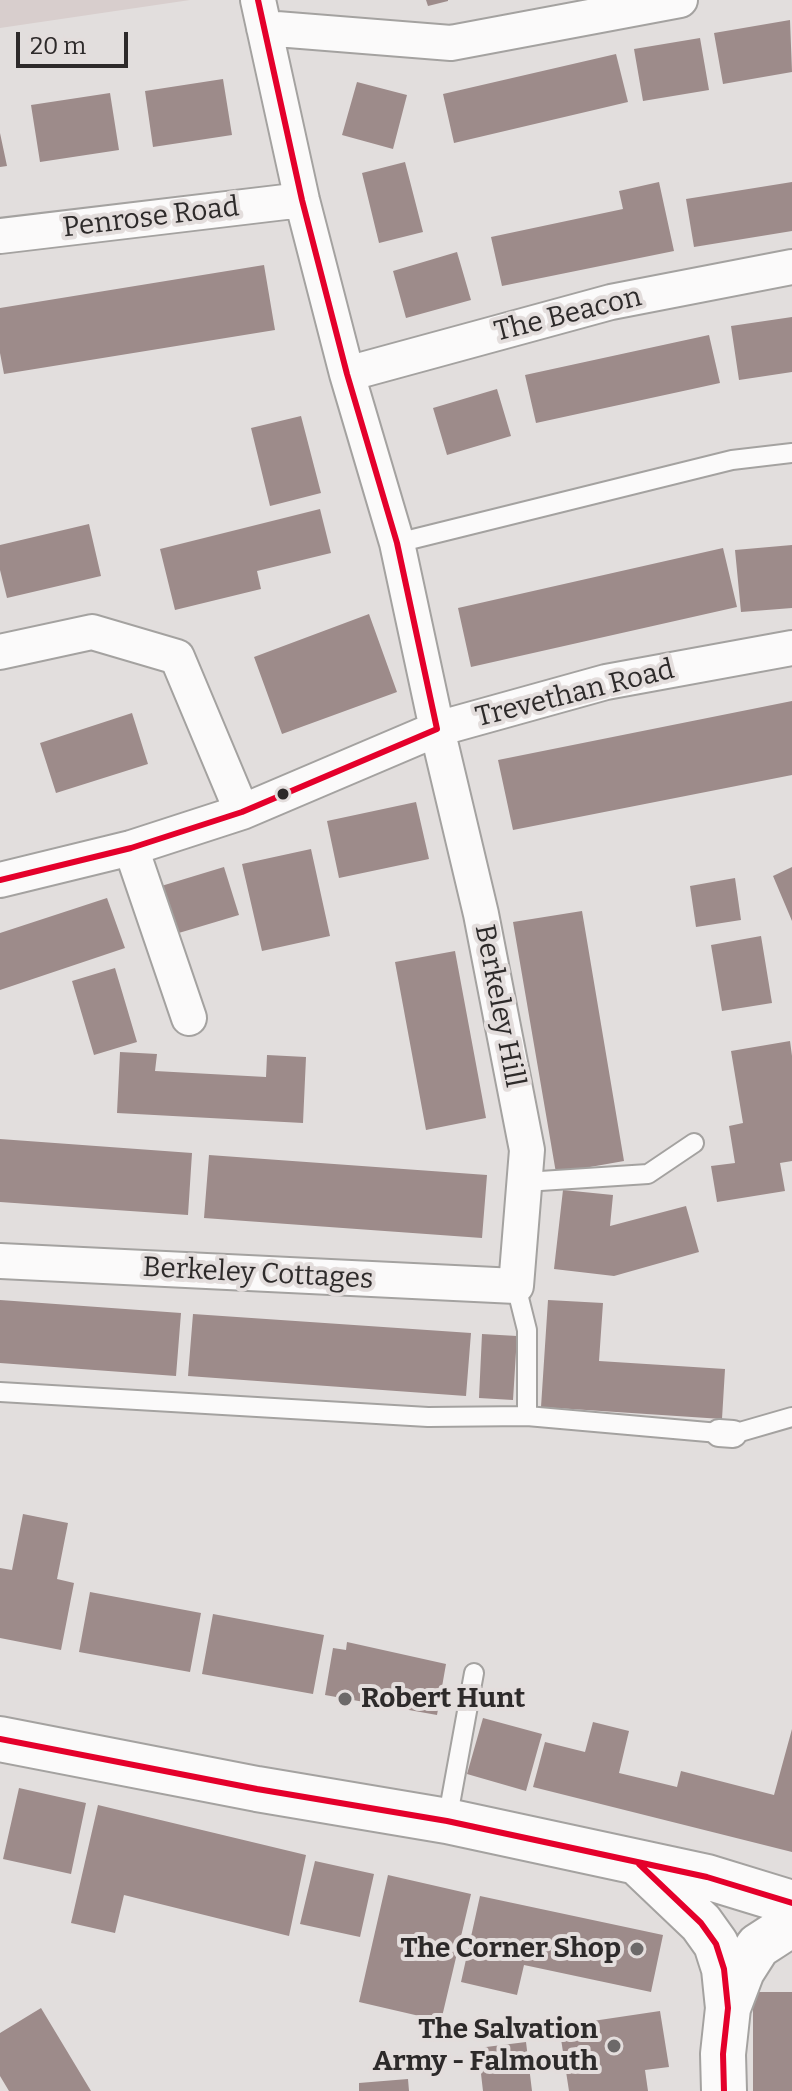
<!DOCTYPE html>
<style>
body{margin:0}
#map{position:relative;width:792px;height:2091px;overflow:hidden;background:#e2dedd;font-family:Bitter,serif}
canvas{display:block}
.scale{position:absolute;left:16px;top:32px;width:112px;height:36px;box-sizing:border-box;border:4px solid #2d2a2a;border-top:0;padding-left:10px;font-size:24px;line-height:28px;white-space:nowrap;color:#2d2a2a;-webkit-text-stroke:6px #e3dddc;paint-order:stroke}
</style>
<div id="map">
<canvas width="792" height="2091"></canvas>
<div class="scale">20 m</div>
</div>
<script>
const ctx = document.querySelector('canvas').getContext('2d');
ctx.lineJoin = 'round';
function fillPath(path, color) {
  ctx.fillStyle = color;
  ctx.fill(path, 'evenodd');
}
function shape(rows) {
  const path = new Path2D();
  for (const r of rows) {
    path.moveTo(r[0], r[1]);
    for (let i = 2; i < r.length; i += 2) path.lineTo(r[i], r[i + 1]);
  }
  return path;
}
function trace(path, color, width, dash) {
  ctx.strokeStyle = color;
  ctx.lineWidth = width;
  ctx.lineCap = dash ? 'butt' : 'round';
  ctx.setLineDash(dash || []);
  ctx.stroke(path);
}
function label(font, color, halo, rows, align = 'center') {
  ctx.font = font + ' Bitter,serif';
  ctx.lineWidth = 8;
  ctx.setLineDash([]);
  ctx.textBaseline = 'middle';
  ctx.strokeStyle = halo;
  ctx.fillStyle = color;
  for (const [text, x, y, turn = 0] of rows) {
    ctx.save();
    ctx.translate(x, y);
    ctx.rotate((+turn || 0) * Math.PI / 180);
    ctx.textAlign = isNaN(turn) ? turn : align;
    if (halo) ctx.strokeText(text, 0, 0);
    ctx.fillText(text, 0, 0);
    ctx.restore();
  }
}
fillPath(shape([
 [0,0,190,0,0,28]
]), '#d8cecd');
fillPath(shape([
 [426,0,448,0,448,1,428,6],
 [790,20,792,72,723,84,714,33],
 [700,38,709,90,643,101,634,49],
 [616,54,628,102,454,143,443,94],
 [223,79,232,135,153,147,145,91],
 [357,82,407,95,393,149,342,135],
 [110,93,119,150,40,162,31,105],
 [0,133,7,166,0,167],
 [405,162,423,232,379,243,362,173],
 [659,182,674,251,502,286,491,237,623,209,619,191],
 [792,182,792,231,694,247,686,199],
 [457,252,471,300,406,318,393,271],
 [264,265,275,330,4,374,0,353,0,308],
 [792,317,792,372,739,380,731,326],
 [709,335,720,383,536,423,525,375],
 [497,389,511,436,447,455,433,408],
 [301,416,321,493,270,506,251,428],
 [320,509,331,553,257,571,261,589,175,610,160,549],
 [89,524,101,576,7,598,0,570,0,545],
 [792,545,792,608,741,612,735,550],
 [723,548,737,607,471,667,458,608],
 [369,614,397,692,282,734,254,657],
 [792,701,792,775,513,830,498,760],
 [132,713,148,764,56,793,40,743],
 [416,802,429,859,339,878,327,821],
 [311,849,330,936,262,951,242,864],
 [224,867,239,915,172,935,158,887],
 [792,867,792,921,773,876],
 [735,878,741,920,696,927,690,886],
 [107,898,125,948,0,990,0,933],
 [582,911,624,1161,556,1173,513,922],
 [761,936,772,1003,722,1011,711,945],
 [455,951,486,1118,426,1130,395,962],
 [115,968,137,1042,94,1055,72,981],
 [790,1041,792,1056,792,1161,780,1163,785,1191,717,1202,711,1166,735,1163,729,1126,743,1123,731,1051],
 [120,1052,157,1054,155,1071,266,1077,267,1055,306,1057,303,1123,117,1113],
 [0,1139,192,1153,188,1215,0,1202],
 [209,1155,487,1175,482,1238,204,1218],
 [563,1190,613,1195,610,1226,686,1206,699,1252,614,1276,554,1269],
 [0,1300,181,1313,176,1376,0,1363],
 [548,1300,603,1303,599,1361,725,1369,722,1419,541,1407],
 [193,1314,471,1333,466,1396,188,1376],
 [482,1334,517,1336,513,1400,479,1398],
 [23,1514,68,1523,57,1579,74,1583,61,1650,0,1638,0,1568,12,1570],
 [90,1592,201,1613,190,1672,79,1652],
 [213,1614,324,1635,313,1694,202,1674],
 [347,1642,446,1664,437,1715,325,1695,333,1648,346,1650],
 [483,1718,542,1734,526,1791,467,1774],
 [593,1722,629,1731,619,1773,677,1787,681,1771,774,1795,792,1729,792,1852,533,1787,545,1742,585,1752],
 [19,1788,86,1803,71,1874,3,1859],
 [98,1805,306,1855,289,1936,124,1895,115,1933,71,1923],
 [315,1861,374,1874,360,1937,300,1924],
 [388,1875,471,1894,441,2021,359,2002],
 [480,1896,663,1935,651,1992,524,1965,517,1995,461,1982],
 [753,1992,792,1992,792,2091,753,2091],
 [41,2008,91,2091,9,2091,0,2076,0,2033],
 [660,2011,669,2067,645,2070,648,2091,569,2091,559,2026],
 [526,2042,532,2091,483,2091,478,2048],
 [408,2079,409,2091,359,2091,359,2083]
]), '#9d8b8a');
const service = shape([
 [397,543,732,460,792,453],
 [525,1182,648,1174,694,1143],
 [516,1286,527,1330,527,1416],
 [0,1392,428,1417,527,1416,719,1433],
 [733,1434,792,1417],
 [447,1821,474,1673]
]);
const pedestrian = shape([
 [719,1433,733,1434]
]);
const minor = shape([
 [264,28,451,43,680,0],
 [0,236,302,200],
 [347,374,611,302,792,267],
 [0,652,92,632,177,657,242,812],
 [131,848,189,1018],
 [0,880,131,848,242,812,437,729,606,682,792,648],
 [0,1261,516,1286,527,1150,481,914,437,729,397,543,347,374,302,200,258,0]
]);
const tertiary = shape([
 [0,1739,257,1789,447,1821,707,1877,792,1903],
 [639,1864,701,1923,716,1944,724,1969,728,2008,723,2054,724,2091],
 [728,2008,742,1971,758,1946,792,1924]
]);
trace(service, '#a4a2a0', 22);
trace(pedestrian, '#a4a2a0', 30);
trace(minor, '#a4a2a0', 38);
trace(tertiary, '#a4a2a0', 48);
trace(service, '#fbfafa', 18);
trace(pedestrian, '#fbfafa', 26);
trace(minor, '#fbfafa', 34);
trace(tertiary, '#fbfafa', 44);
trace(shape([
 [0,880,131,848,242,812,437,729,397,543,347,374,302,200,258,0],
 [0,1739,257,1789,447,1821,707,1877,792,1903],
 [639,1864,701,1923,716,1944,724,1969,728,2008,723,2054,724,2091]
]), '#e4002b', 6);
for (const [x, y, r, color] of [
 [283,794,7,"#2d2a2a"],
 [345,1699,8,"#6c6969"],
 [637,1949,8,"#6c6969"],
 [614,2046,8,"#6c6969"]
]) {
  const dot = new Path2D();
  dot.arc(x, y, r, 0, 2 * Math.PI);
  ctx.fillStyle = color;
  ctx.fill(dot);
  trace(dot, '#e3dddc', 3);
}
label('28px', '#2d2a2a', '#e3dddc', [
 ["Penrose Road",151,218,-7],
 ["The Beacon",568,315,-14],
 ["Trevethan Road",575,694,-14],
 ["Berkeley Hill",499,1006,79],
 ["Berkeley Cottages",258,1274,3]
]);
label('bold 28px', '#2d2a2a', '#e3dddc', [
 ["Robert Hunt",361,1699,"left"],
 ["The Corner Shop",621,1949],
 ["The Salvation",598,2030],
 ["Army - Falmouth",598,2062]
], 'right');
</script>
